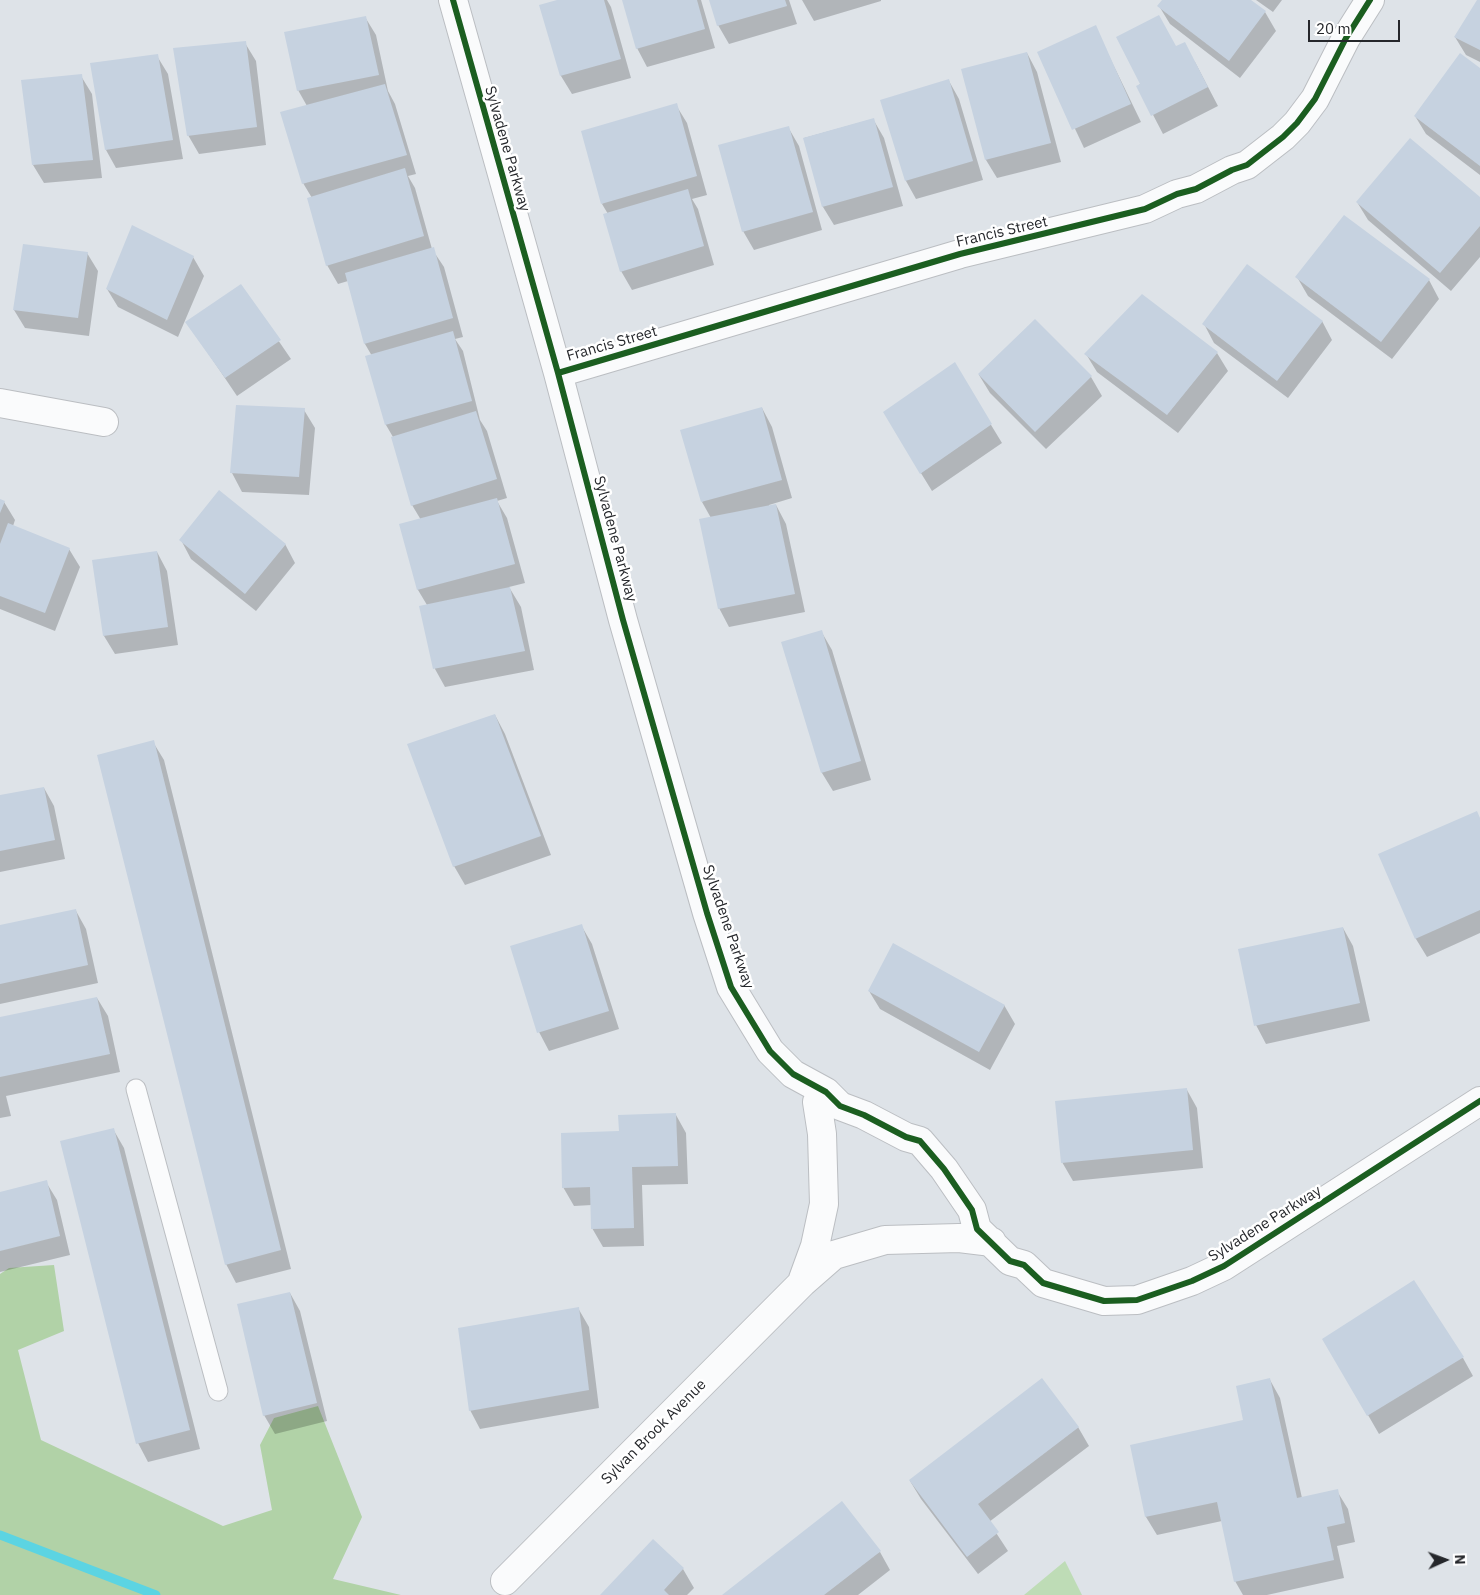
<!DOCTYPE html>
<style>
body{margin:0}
#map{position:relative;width:1480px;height:1595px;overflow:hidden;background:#dee3e8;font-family:"IBM Plex Sans",sans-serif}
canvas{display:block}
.north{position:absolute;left:1420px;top:1535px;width:50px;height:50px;-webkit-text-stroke:4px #fff;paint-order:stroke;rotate:88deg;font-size:14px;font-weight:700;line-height:20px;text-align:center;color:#25272b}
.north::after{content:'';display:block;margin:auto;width:18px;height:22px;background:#25272b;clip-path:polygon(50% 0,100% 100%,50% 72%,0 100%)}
.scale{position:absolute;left:1308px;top:20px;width:92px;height:22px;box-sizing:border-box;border:2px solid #25272b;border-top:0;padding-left:6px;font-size:15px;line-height:18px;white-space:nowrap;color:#25272b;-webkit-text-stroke:4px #fff;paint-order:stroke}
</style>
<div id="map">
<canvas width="1480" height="1595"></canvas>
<div class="north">N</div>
<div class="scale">20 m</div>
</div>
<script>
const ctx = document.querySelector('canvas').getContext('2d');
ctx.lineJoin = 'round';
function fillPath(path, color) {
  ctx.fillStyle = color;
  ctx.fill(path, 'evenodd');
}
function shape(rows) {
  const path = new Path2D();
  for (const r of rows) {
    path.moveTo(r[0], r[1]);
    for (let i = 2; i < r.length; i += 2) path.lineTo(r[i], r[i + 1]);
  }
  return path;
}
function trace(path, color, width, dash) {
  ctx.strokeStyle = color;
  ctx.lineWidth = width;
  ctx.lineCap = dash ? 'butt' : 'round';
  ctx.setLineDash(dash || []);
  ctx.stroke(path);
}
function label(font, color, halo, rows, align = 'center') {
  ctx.font = font + ' "IBM Plex Sans",sans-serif';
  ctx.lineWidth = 5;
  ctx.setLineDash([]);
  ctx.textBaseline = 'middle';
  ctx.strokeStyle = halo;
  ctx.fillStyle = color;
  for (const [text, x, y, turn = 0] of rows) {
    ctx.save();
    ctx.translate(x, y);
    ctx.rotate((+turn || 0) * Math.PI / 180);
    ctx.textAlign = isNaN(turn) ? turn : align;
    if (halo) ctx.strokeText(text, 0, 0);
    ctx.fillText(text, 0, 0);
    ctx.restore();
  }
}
fillPath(shape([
 [1065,1561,1082,1595,1024,1595]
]), '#bedcb6');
fillPath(shape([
 [54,1265,64,1331,18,1350,41,1440,223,1526,272,1510,260,1445,274,1418,318,1406,362,1517,333,1579,401,1595,0,1595,0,1274,9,1268]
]), '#b1d2a7');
fillPath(shape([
 [562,0,607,0,611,7,631,78,572,94,561,76,541,6],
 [623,0,701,0,715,48,647,67,637,48],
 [711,0,789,0,797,24,729,44,718,25],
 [802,0,881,0,881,1,814,21],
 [1164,0,1249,0,1265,12,1276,31,1240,78,1170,24,1159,6],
 [1256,0,1282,0,1273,12],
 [1479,0,1480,0,1480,62,1466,55,1455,37],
 [365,17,376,35,388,91,395,104,416,174,408,176,415,188,432,249,444,267,463,337,455,339,463,351,480,420,487,431,507,498,497,501,507,518,525,583,509,587,521,607,534,670,445,687,435,669,421,607,427,605,418,590,401,525,421,520,412,505,393,437,386,425,367,357,372,356,365,344,348,281,338,284,327,265,312,198,303,183,307,106,298,90],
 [1095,27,1141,122,1084,148,1039,52],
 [245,43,256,61,266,145,199,154,188,135],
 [1176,48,1195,62,1218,106,1163,134,1138,86],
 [1027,53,1037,72,1061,162,997,178,986,160,962,70],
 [157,56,168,74,183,159,116,168,106,150],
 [1480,69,1480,175,1426,134,1415,116],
 [81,76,92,94,102,178,44,183,33,165],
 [949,81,959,99,983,180,916,199,906,181,882,101],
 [676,105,687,123,707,195,692,199,698,209,714,265,632,290,621,271,608,214,602,204],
 [873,119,884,138,903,206,834,225,823,207,804,138],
 [788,127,799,146,822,230,754,250,743,231],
 [1480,198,1480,257,1451,291,1368,220,1357,202],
 [87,253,98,271,89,336,25,328,14,310],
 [193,257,204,276,178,337,118,307,107,289],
 [1297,277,1429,280,1439,299,1392,359,1308,296],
 [241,286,291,359,237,396,187,322],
 [1035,321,1091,377,1102,396,1046,449,990,393,979,375],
 [1322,321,1332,340,1288,398,1214,343,1204,324],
 [1217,353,1228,371,1178,433,1097,372,1086,354],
 [954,364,1002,443,932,491,895,431],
 [237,406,304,410,315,428,309,495,242,492,232,473],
 [762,408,772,427,792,498,769,505,769,507,776,505,786,524,805,612,729,627,719,608,711,518,702,502],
 [0,500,4,502,15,520,13,526,69,549,80,567,55,631,0,609],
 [181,540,285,544,295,563,256,611,191,559],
 [157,552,167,571,178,645,115,654,104,636,93,561],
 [821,631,832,650,871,780,833,791,822,773,783,643],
 [495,715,505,734,551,855,465,885,454,866],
 [153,742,164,760,291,1269,236,1283,226,1264],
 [44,788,54,806,65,859,0,872,0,797],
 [1480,819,1480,933,1427,957,1416,939,1380,855],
 [76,911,86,929,98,983,0,1004,0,927],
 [581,925,592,944,619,1029,549,1051,539,1032],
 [1343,928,1353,946,1370,1021,1266,1044,1256,1025],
 [869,991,1004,1005,1015,1024,990,1070,880,1009],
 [97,998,108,1016,120,1072,6,1096,11,1116,0,1118,0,1019],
 [1187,1090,1197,1108,1203,1168,1073,1181,1062,1162],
 [676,1115,686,1133,688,1184,642,1185,644,1246,603,1247,592,1228,592,1205,574,1206,563,1187,620,1133],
 [113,1129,124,1148,200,1449,148,1462,138,1443],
 [46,1182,57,1200,70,1255,0,1272,0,1193],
 [290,1293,300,1311,327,1421,275,1434,264,1415],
 [578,1308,589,1327,599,1408,480,1429,470,1410],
 [1324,1339,1463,1358,1473,1376,1379,1434],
 [1270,1380,1280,1398,1302,1498,1337,1491,1348,1509,1355,1542,1337,1546,1344,1578,1267,1595,1243,1595,1235,1581,1222,1521,1157,1535,1146,1517,1131,1446,1244,1421],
 [1078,1427,1089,1446,989,1522,1008,1551,978,1574,921,1499,910,1481],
 [653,1541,683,1569,694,1588,687,1595,602,1595],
 [880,1552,890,1570,858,1595,724,1595]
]), '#0003');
trace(shape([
 [0,1535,156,1595]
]), '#5cd4e2', 9);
fillPath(shape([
 [557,0,604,0,621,59,560,76,539,5],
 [622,0,697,0,705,29,636,49],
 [709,0,785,0,787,6,717,26],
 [1162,0,1251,0,1266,11,1229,61,1157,6],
 [1477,0,1480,0,1480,50,1454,37],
 [1159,15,1176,46,1185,42,1208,87,1151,116,1136,86,1140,84,1116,37],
 [366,16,379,75,297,91,284,32],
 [1096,25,1131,104,1072,130,1037,52],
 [246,41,257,127,187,136,173,48],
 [1027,52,1051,143,985,160,961,69],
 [1460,53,1480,68,1480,166,1414,116],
 [158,54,173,140,105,150,90,63],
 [82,74,93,160,32,165,21,80],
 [949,79,973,161,905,181,880,100],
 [385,84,407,155,302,184,280,112],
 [677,103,697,176,601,204,581,131],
 [874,118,893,187,822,207,803,138],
 [789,126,813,212,742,232,718,145],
 [1410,138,1480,197,1480,226,1440,273,1356,202],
 [405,168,424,236,326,266,307,198],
 [688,189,704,246,620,272,603,214],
 [1344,215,1430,279,1381,342,1295,277],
 [132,225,194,256,167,320,106,289],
 [23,244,88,252,78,318,13,310],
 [434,247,453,318,364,344,345,273],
 [1247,264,1323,321,1277,381,1202,324],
 [241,284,281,340,225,378,185,322],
 [1142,294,1218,352,1167,415,1084,354],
 [1035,319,1092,376,1035,432,978,374],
 [453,331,472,401,385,425,365,356],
 [955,362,992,424,920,474,883,412],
 [236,405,305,408,299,477,230,473],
 [762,407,782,480,701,502,680,430],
 [476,411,497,479,411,506,391,437],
 [219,490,286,544,245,594,179,540],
 [497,498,515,564,417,590,399,524],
 [0,499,5,501,0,513],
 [776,504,795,594,718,609,699,519],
 [8,523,70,548,45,613,0,596,0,544],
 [157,551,168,627,103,636,92,560],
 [510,587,525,651,433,669,419,606],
 [822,630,861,761,821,773,781,642],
 [495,714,541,836,453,867,407,744],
 [154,740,281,1250,225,1265,97,755],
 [44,787,55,840,0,851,0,795],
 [1477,811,1480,818,1480,910,1415,939,1378,854],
 [76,909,88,965,0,984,0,925],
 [582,924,609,1011,537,1033,510,946],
 [1343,927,1360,1003,1254,1026,1238,949],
 [893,943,1005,1005,979,1052,868,991],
 [97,997,110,1054,0,1077,0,1017],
 [1187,1088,1193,1150,1061,1163,1055,1101],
 [676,1113,678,1166,632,1167,634,1228,591,1229,590,1187,562,1188,561,1133,619,1131,618,1115],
 [114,1128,190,1430,136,1444,60,1141],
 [47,1180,60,1236,0,1251,0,1192],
 [1414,1280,1464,1357,1367,1416,1322,1339],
 [290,1292,317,1403,263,1416,237,1304],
 [579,1307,589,1390,469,1411,458,1328],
 [1042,1378,1079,1427,978,1504,999,1532,967,1557,909,1480],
 [1270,1378,1297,1498,1338,1489,1345,1523,1327,1527,1334,1560,1234,1582,1217,1502,1145,1517,1130,1445,1243,1420,1236,1386],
 [842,1501,881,1551,824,1595,722,1595],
 [653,1539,684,1568,664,1590,669,1595,600,1595]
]), '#c6d2e0');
const lane = shape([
 [136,1089,218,1391]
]);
const street = shape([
 [453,0,558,373,623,620,707,913,731,987,770,1051,793,1074,826,1092,840,1106,864,1115,906,1137,920,1141,944,1169,972,1210,977,1229,1010,1261,1024,1265,1043,1283,1104,1301,1137,1300,1192,1281,1224,1266,1480,1101],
 [558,373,960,254,1145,209,1177,194,1196,189,1232,170,1247,165,1283,137,1297,123,1315,99,1346,38,1370,0],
 [0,403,104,422],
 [803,1279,815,1246,824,1204,822,1134,817,1102,826,1092],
 [505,1581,802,1283,834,1255,885,1240,959,1238,992,1242]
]);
trace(lane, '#bbbec2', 21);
trace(street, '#bbbec2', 30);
trace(lane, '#fafbfc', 19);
trace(street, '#fafbfc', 28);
trace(shape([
 [453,0,558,373,623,620,707,913,731,987,770,1051,793,1074,826,1092,840,1106,864,1115,906,1137,920,1141,944,1169,972,1210,977,1229,1010,1261,1024,1265,1043,1283,1104,1301,1137,1300,1192,1281,1224,1266,1480,1101],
 [558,373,960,254,1145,209,1177,194,1196,189,1232,170,1247,165,1283,137,1297,123,1315,99,1346,38,1370,0]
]), '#1b5e20', 6);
label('15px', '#25272b', '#fff', [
 ["Sylvadene Parkway",507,149,74],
 ["Francis Street",1002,232,-13],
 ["Francis Street",612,344,-16],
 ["Sylvadene Parkway",615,539,75],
 ["Sylvadene Parkway",728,927,71],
 ["Sylvadene Parkway",1265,1224,-32],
 ["Sylvan Brook Avenue",654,1432,-45]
]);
</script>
